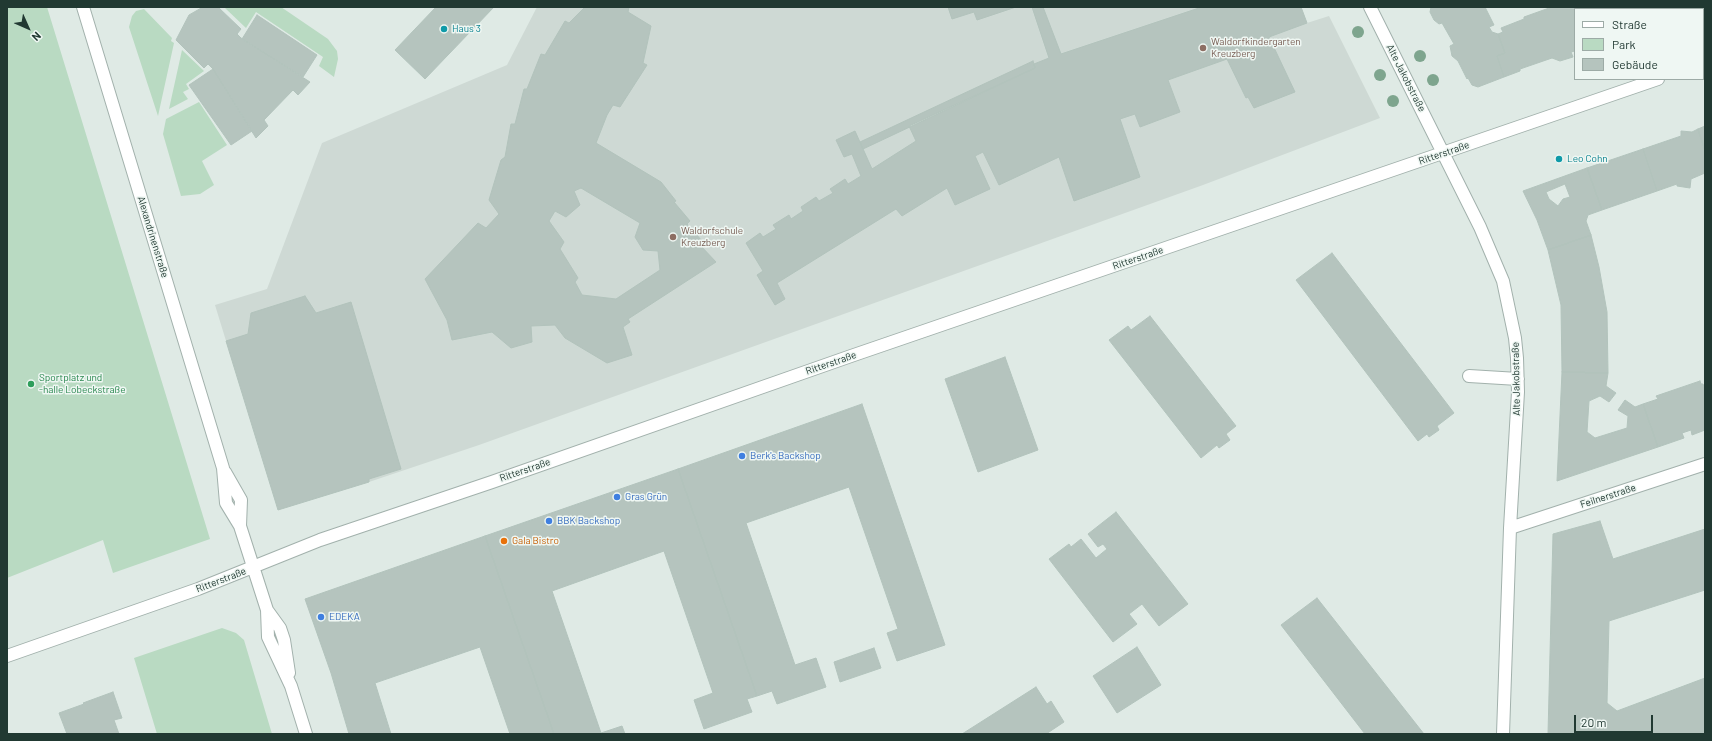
<!DOCTYPE html>
<meta charset="utf-8">
<style>
body{margin:0}
#map{position:relative;width:1712px;height:741px;overflow:hidden;background:#dfeae5;font-family:Barlow,sans-serif}
canvas{display:block}
.frame{position:absolute;inset:0;border:8px solid #213932;pointer-events:none}
.legend{position:absolute;left:1574px;top:8px;width:130px;height:72px;box-sizing:border-box;background:#eff7f3;border:1px solid #9daba6;margin:0;padding:5px 7px;list-style:none;font-size:12px;color:#213932}
.legend li{display:flex;align-items:center;gap:8px;height:20px}
.legend b{width:20px;border:1px solid #9daba6}
.north{position:absolute;left:8px;top:8px;width:40px;height:40px;-webkit-text-stroke:3px #eff7f3;paint-order:stroke;rotate:135deg;font-size:11px;font-weight:700;line-height:16px;text-align:center;color:#213932}
.north::after{content:'';display:block;margin:auto;width:14px;height:18px;background:#213932;clip-path:polygon(50% 0,100% 100%,50% 72%,0 100%)}
.scale{position:absolute;left:1574px;top:715px;width:79px;height:18px;box-sizing:border-box;border:2px solid #213932;border-top:0;padding-left:5px;font-size:12px;line-height:14px;white-space:nowrap;color:#213932;-webkit-text-stroke:3px #eff7f3;paint-order:stroke}
</style>
<div id="map">
<canvas width="1712" height="741"></canvas>
<div class="frame"></div>
<ul class="legend">
<li><b style="height:5px;background:#fff"></b>Straße</li>
<li><b style="height:11px;background:#b9dac2"></b>Park</li>
<li><b style="height:11px;background:#b5c4be"></b>Gebäude</li>
</ul>
<div class="north">N</div>
<div class="scale">20 m</div>
</div>
<script>
const ctx = document.querySelector('canvas').getContext('2d');
ctx.lineJoin = 'round';
function fillPath(path, color) {
  ctx.fillStyle = color;
  ctx.fill(path, 'evenodd');
}
function shape(rows) {
  const path = new Path2D();
  for (const r of rows) {
    path.moveTo(r[0], r[1]);
    for (let i = 2; i < r.length; i += 2) path.lineTo(r[i], r[i + 1]);
  }
  return path;
}
function trace(path, color, width, dash) {
  ctx.strokeStyle = color;
  ctx.lineWidth = width;
  ctx.lineCap = dash ? 'butt' : 'round';
  ctx.setLineDash(dash || []);
  ctx.stroke(path);
}
function label(font, color, halo, rows, align = 'center') {
  ctx.font = font + ' Barlow,sans-serif';
  ctx.lineWidth = 3;
  ctx.setLineDash([]);
  ctx.textBaseline = 'middle';
  ctx.strokeStyle = halo;
  ctx.fillStyle = color;
  for (const [text, x, y, turn = 0] of rows) {
    ctx.save();
    ctx.translate(x, y);
    ctx.rotate((+turn || 0) * Math.PI / 180);
    ctx.textAlign = isNaN(turn) ? turn : align;
    if (halo) ctx.strokeText(text, 0, 0);
    ctx.fillText(text, 0, 0);
    ctx.restore();
  }
}
fillPath(shape([
 [537,7,1301,7,1307,23,1329,16,1380,118,1203,185,479,445,369,482,278,510,215,305,267,289,322,143,507,65]
]), '#ced9d4');
fillPath(shape([
 [7,7,47,7,210,539,113,573,103,540,7,578],
 [236,7,281,7,328,39,337,51,338,59,334,77,319,66,323,57,256,12,246,28,225,8],
 [144,9,172,38,171,41,174,43,158,116,129,27,132,16,136,11],
 [182,50,204,71,186,84,189,89,183,92,188,99,169,109],
 [199,102,227,145,202,161,214,185,200,194,181,196,163,134,166,119],
 [222,628,236,633,244,640,272,734,157,734,134,658]
]), '#b9dac2');
const building = shape([
 [203,7,218,7,241,29,237,34,241,38,310,82,298,95,293,90,264,120,268,126,256,138,213,69,208,64,204,68,176,40,189,15,203,7],
 [436,7,494,7,425,79,395,50,436,7],
 [585,7,629,7,628,12,651,26,643,63,647,65,620,107,613,105,607,115,596,143,661,182,676,201,674,202,690,221,687,224,703,242,700,245,716,262,628,319,630,322,623,327,632,355,607,363,565,338,555,325,531,326,532,342,511,348,492,332,452,340,447,320,425,279,478,223,486,228,499,214,489,200,501,160,505,157,511,124,515,124,524,89,527,89,541,54,545,55,565,21,569,23,585,7],
 [581,188,640,223,635,237,643,250,658,251,660,270,616,299,582,295,575,282,578,278,560,249,564,242,549,221,555,211,566,217,580,205,574,191,581,188],
 [948,7,1016,7,977,20,974,12,952,19,948,7],
 [1032,7,1043,7,1061,54,1202,7,1301,7,1307,23,1269,37,1295,92,1254,108,1248,97,1246,98,1227,59,1168,80,1180,112,1140,127,1135,114,1120,119,1140,177,1074,201,1059,157,999,185,983,152,975,156,990,189,955,205,947,188,902,216,896,209,777,283,785,299,775,305,757,275,763,271,746,243,760,233,763,237,776,229,773,225,789,215,791,219,803,211,801,207,816,197,819,201,833,193,830,189,845,179,848,184,861,176,852,154,844,157,836,140,855,131,872,169,916,141,909,126,1035,68,1034,64,1049,58,1032,7],
 [1431,7,1485,7,1494,25,1489,27,1492,32,1498,34,1505,53,1497,56,1504,77,1478,87,1472,85,1468,78,1467,79,1458,61,1452,56,1450,46,1454,44,1442,23,1439,24,1434,20,1430,12,1431,7],
 [1552,7,1705,7,1705,18,1703,18,1703,9,1575,9,1575,51,1571,52,1573,57,1560,61,1552,58,1520,69,1520,71,1504,77,1497,56,1505,53,1498,34,1503,32,1501,28,1524,19,1524,17,1552,7],
 [257,15,317,55,303,77,242,39,257,15],
 [1033,61,1035,68,863,149,860,142,1033,61],
 [213,69,252,131,231,145,189,85,213,69],
 [1705,126,1705,151,1698,129,1705,126],
 [1698,129,1705,151,1705,173,1691,179,1690,188,1677,186,1677,184,1657,191,1643,149,1681,136,1681,131,1692,132,1698,129],
 [1643,149,1657,191,1602,210,1587,168,1643,149],
 [1587,168,1602,210,1588,215,1586,221,1591,235,1548,250,1537,220,1523,191,1587,168],
 [1565,184,1570,197,1563,199,1558,206,1549,199,1546,192,1565,184],
 [1591,235,1599,267,1607,312,1608,373,1562,372,1561,305,1548,250,1591,235],
 [1332,253,1454,413,1437,426,1439,430,1429,437,1427,434,1418,441,1296,280,1332,253],
 [305,296,316,313,351,302,401,469,369,479,369,482,278,510,226,341,248,334,251,313,305,296],
 [1150,316,1236,426,1226,434,1230,440,1219,448,1217,445,1201,458,1109,340,1128,326,1131,330,1150,316],
 [1005,357,1038,450,978,472,945,379,1005,357],
 [1562,372,1608,373,1606,386,1616,393,1609,402,1600,396,1589,401,1587,432,1595,438,1627,428,1628,416,1618,410,1625,400,1635,407,1643,404,1658,447,1557,481,1562,372],
 [1700,381,1701,384,1703,384,1705,389,1705,430,1692,435,1691,430,1682,433,1684,438,1658,447,1643,404,1658,399,1656,396,1700,381],
 [862,404,945,645,897,661,887,633,898,629,849,487,746,523,795,665,816,658,826,687,777,704,772,691,757,696,678,469,862,404],
 [678,469,757,696,747,699,752,712,704,729,694,700,713,693,664,551,552,591,601,733,622,726,625,734,554,734,485,536,678,469],
 [1116,512,1188,604,1159,626,1142,604,1129,614,1137,624,1113,642,1049,559,1069,544,1071,547,1081,539,1096,558,1107,549,1103,544,1098,547,1088,534,1116,512],
 [1600,521,1613,559,1705,529,1705,590,1609,621,1607,703,1617,711,1705,678,1705,734,1548,734,1553,534,1600,521],
 [485,536,554,734,510,734,480,647,375,683,391,734,349,734,331,673,305,599,485,536],
 [1317,598,1424,734,1365,734,1281,625,1317,598],
 [1137,647,1161,685,1117,713,1093,676,1137,647],
 [874,648,881,668,840,682,834,662,874,648],
 [1036,687,1047,704,1051,701,1064,722,1046,734,962,734,1036,687],
 [113,692,122,718,114,720,119,734,67,734,59,713,84,704,83,703,113,692]
]);
fillPath(building, '#b5c4be');
trace(building, '#b2c3bc', 1);
const minor = shape([
 [83,7,223,468,226,503,240,526,267,610,268,637,291,686,306,734],
 [1370,7,1480,227,1503,281,1515,338,1517,358,1518,392,1510,528,1503,734],
 [1703,63,1705,63],
 [1469,376,1518,379],
 [225,472,241,500,240,526],
 [1510,528,1705,464],
 [267,610,280,628,284,640,289,673],
 [7,656,198,589,320,540,492,482,851,356,1658,79]
]);
trace(minor, '#a2b1ac', 14);
trace(minor, '#fff', 12);
ctx.fillStyle = '#7ea58e';
for (const [x, y] of [
 [1358,32],
 [1420,56],
 [1380,75],
 [1433,80],
 [1393,101]
]) {
  ctx.beginPath();
  ctx.arc(x, y, 6, 0, 2 * Math.PI);
  ctx.fill();
}
for (const [x, y, r, color] of [
 [444,29,4,"#0f9aa8"],
 [1203,48,4,"#8d6e63"],
 [1559,159,4,"#0f9aa8"],
 [673,237,4,"#8d6e63"],
 [31,384,4,"#2e9e5b"],
 [742,456,4,"#3f7fe0"],
 [617,497,4,"#3f7fe0"],
 [549,521,4,"#3f7fe0"],
 [504,541,4,"#e8710a"],
 [321,617,4,"#3f7fe0"]
]) {
  const dot = new Path2D();
  dot.arc(x, y, r, 0, 2 * Math.PI);
  ctx.fillStyle = color;
  ctx.fill(dot);
  trace(dot, '#eff7f3', 1.5);
}
label('10px', '#0d838f', '#eff7f3', [
 ["Haus 3",452,29],
 ["Leo Cohn",1567,159]
], 'left');
label('10px', '#785e54', '#eff7f3', [
 ["Waldorfkindergarten",1211,42],
 ["Kreuzberg",1211,54],
 ["Waldorfschule",681,231],
 ["Kreuzberg",681,243]
], 'left');
label('10px', '#213932', '#eff7f3', [
 ["Alte Jakobstraße",1406,78,63],
 ["Ritterstraße",1444,153,-19],
 ["Alexandrinenstraße",153,237,73],
 ["Ritterstraße",1138,258,-19],
 ["Ritterstraße",831,363,-19],
 ["Alte Jakobstraße",1516,379,-91],
 ["Ritterstraße",525,470,-19],
 ["Feilnerstraße",1608,496,-18],
 ["Ritterstraße",221,580,-21]
]);
label('10px', '#27864d', '#eff7f3', [
 ["Sportplatz und",39,378],
 ["-halle Lobeckstraße",39,390]
], 'left');
label('10px', '#366cbe', '#eff7f3', [
 ["Berk's Backshop",750,456],
 ["Gras Grün",625,497],
 ["BBK Backshop",557,521],
 ["EDEKA",329,617]
], 'left');
label('10px', '#c56008', '#eff7f3', [
 ["Gala Bistro",512,541]
], 'left');
</script>
